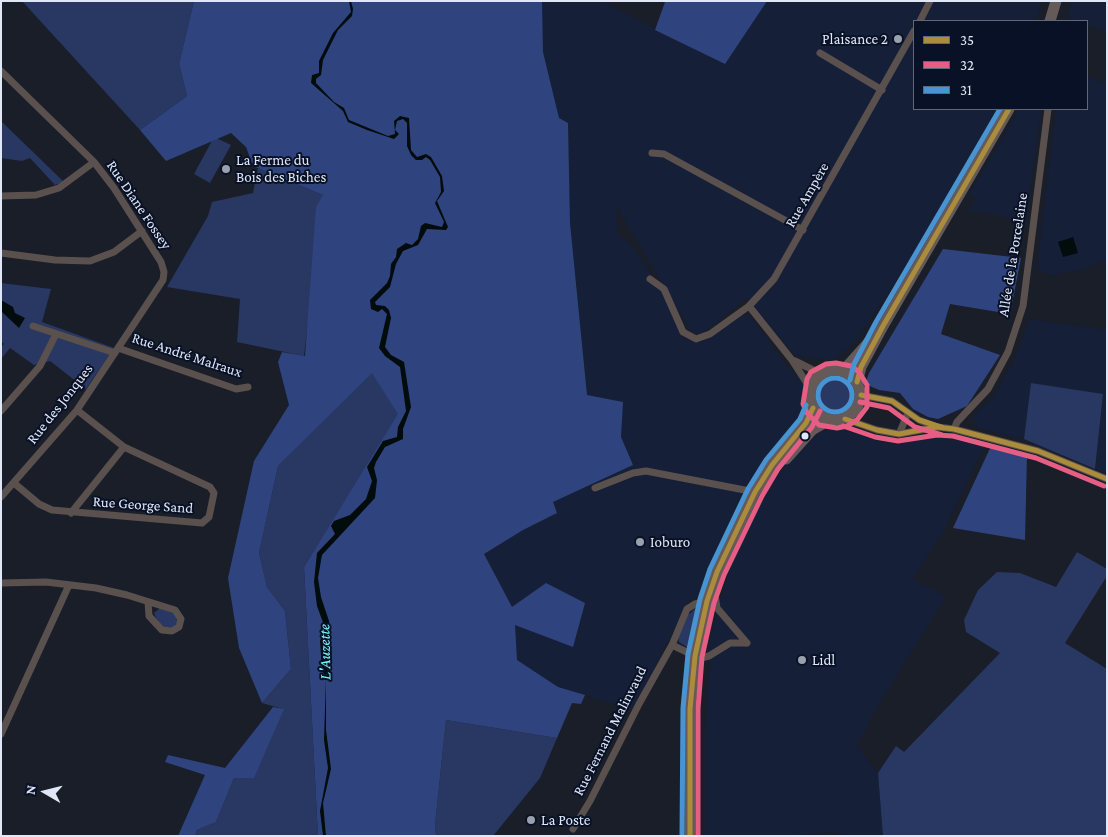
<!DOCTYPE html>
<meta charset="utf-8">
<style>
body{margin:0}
#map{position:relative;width:1108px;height:837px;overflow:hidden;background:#191e29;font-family:"Crimson Pro",serif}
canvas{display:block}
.frame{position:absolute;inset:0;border:2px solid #e0e7f6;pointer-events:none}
.legend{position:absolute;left:913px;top:20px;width:175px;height:90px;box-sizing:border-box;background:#091126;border:1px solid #5f6779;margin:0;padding:6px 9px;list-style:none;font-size:15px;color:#e0e7f6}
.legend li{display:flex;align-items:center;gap:10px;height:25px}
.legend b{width:25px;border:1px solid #5f6779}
.north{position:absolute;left:20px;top:767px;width:50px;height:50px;-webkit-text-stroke:4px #091126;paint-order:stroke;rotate:278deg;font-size:14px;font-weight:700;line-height:20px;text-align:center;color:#e0e7f6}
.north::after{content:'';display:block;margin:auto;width:18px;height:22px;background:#e0e7f6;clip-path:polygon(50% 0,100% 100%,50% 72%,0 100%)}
</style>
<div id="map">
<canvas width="1108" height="837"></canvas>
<div class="frame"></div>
<ul class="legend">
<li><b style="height:6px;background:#ab8c3d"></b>35</li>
<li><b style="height:6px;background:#e65e84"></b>32</li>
<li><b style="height:6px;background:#4894d2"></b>31</li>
</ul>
<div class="north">N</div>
</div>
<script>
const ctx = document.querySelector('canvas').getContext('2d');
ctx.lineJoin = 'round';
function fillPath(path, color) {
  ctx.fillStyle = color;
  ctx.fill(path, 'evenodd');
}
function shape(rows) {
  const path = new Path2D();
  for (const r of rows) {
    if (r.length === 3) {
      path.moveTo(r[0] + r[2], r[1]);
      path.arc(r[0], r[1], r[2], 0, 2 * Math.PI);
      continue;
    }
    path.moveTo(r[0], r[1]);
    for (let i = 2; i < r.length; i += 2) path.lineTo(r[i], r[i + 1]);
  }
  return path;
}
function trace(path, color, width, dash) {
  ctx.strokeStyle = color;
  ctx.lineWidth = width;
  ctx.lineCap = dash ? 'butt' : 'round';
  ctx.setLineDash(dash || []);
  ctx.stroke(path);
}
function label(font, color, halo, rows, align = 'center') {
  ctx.font = font + ' "Crimson Pro",serif';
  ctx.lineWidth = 4;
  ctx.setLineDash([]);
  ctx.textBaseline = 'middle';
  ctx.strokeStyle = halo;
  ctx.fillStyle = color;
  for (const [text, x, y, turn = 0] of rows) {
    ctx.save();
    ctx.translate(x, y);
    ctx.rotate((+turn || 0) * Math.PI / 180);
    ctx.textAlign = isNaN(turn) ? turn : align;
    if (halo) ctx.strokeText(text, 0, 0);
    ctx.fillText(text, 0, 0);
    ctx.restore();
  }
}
fillPath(shape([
 [542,1,602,1,724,64,766,1,1041,1,1036,21,914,21,914,109,997,109,953,192,855,343,832,361,794,355,747,298,701,334,690,330,617,207,618,234,635,249,662,292,681,337,697,343,706,340,741,316,750,316,787,366,804,383,806,414,768,464,704,597,690,600,632,710,558,687,517,660,512,608,484,554,523,530,557,513,553,502,633,465,621,437,622,402,587,396,570,223,568,124,559,118,543,52],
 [1071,1,1107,1,1107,31,1087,25,1087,21,1068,20],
 [1087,77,1107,83,1107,260,1081,270,1050,275,1037,268,1056,109,1087,109],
 [1020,109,1041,109,1026,221,967,210,976,199,969,194],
 [1029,319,1107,330,1107,474,1095,469,1103,395,1031,383,1024,439,978,428,972,419,991,400,1014,362],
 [836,427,893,445,945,434,986,443,945,528,913,579,946,596,868,722,869,724,856,745,878,773,883,836,854,836,831,832,786,836,705,836,705,729,709,672,711,665,707,650,731,562,757,504,785,465,823,429]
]), '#161f38');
fillPath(shape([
 [22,1,194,1,179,64,187,96,140,130],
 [1,121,64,182,55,185,30,158,22,161,1,158],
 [214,137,231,145,210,183,194,174],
 [258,168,323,195,304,356,237,342,240,299,167,287,208,216,212,202,253,193],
 [1,283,51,289,42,322,114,348,86,389,50,361,34,365,10,348,1,359,1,347,4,344,1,341],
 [372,372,399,414,304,567,318,836,195,836,197,830,216,822,234,778,283,709,262,703,291,669,285,611,267,587,259,553,278,466],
 [835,396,20],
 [1031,383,1103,394,1095,469,1024,439],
 [1077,552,1107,569,1107,576,1065,643,1107,669,1107,836,883,836,878,773,896,746,904,752,1000,653,966,632,964,620,978,590,997,572,1020,573,1056,587],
 [697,607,700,610,691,650,679,642,678,638,688,615],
 [160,608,174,613,178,621,175,627,164,627,156,618,154,613],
 [446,720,557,738,540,778,493,836,436,836,435,825]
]), '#283863');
fillPath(shape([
 [194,1,542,1,543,52,559,118,568,123,570,223,587,395,623,402,621,437,633,465,553,502,557,513,523,530,484,554,512,607,546,583,585,603,573,647,515,625,517,660,558,687,585,695,581,704,572,703,557,738,446,720,435,825,436,836,318,836,304,567,398,414,372,373,278,466,259,553,267,587,285,611,291,669,262,703,239,648,228,578,254,461,289,405,278,362,282,352,305,356,316,207,323,195,253,166,246,147,231,133,166,161,140,130,187,96,179,64],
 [668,1,767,1,725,64,655,30,665,2],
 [943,249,1021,258,1010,314,950,304,941,334,1000,355,967,406,938,419,928,417,913,409,900,393,879,390,865,384,869,373],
 [992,444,1027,454,1025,540,953,528],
 [273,707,284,709,254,778,234,778,216,822,197,830,195,836,178,836,205,775,165,762,168,755,225,768]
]), '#2f447f');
fillPath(shape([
 [349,1,351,1,353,9,352,16,338,30,323,60,321,75,316,79,316,83,334,102,344,108,349,120,388,136,395,134,394,121,400,116,409,118,411,150,417,157,426,154,431,157,442,176,444,191,437,201,448,227,446,230,427,229,418,245,403,251,396,264,390,287,375,302,376,305,385,306,389,310,391,318,385,347,391,355,404,362,411,407,403,429,403,439,385,447,376,462,374,468,377,480,375,498,322,555,318,578,321,597,329,621,330,630,325,644,328,674,325,675,322,671,320,641,325,628,317,606,314,582,317,553,335,534,331,526,334,521,350,515,366,499,372,481,367,467,383,441,397,437,398,427,406,411,400,367,385,356,379,348,387,314,382,309,378,312,371,309,370,300,387,283,390,276,391,264,396,257,397,249,406,243,412,245,418,239,421,226,425,223,442,227,444,222,435,203,441,192,440,177,430,160,426,157,422,160,416,160,411,155,407,146,407,123,403,119,397,121,395,130,399,134,394,139,367,130,348,122,343,111,311,83,312,75,319,73,319,61,333,33,351,12],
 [1073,237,1078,253,1063,257,1058,242],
 [1,300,13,307,15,313,25,318,19,328,1,311],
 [326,679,326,730,331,769,323,803,326,836,323,836,320,811,328,768,324,740]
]), '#020c0d');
trace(shape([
 [920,21,930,1],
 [820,53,882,90],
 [1,71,94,162,114,188,161,262,164,272,163,280,77,410,1,497],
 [652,153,664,154,803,230],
 [1,196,36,195,59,188,94,162],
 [1,253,55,260,90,261,114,252,142,231],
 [650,279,664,289,683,332,696,339,710,334,749,306],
 [33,326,115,353],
 [118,348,236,389,248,387],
 [795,361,821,374],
 [810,388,792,360,749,306,774,279,914,31],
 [861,395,892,401,919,420,937,427,954,429,1038,451,1107,479],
 [1,411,40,366,56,334],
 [845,419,877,430,899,434,937,427],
 [954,429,957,422,988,389,1008,352,1023,306,1048,109],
 [899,434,908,413],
 [14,483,39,504,52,510,202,523,209,517,214,493,210,487,124,447,77,410],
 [595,488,633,473,646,471,755,492],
 [71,513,124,447],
 [1,583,46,582,96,588,127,595,175,610,181,619,179,627,172,631,162,630,149,616,148,602],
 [715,594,717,608,747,643],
 [672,645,695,656],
 [701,658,709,656,730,643,746,643],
 [1,734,69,585],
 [573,829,590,801,639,704,672,645,687,609,695,604,707,601]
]), '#5a504e', 7);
trace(shape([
 [1050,21,1056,1],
 [835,395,25],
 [843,371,869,342],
 [857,382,861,367,883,326,1009,109],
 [786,459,812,430,829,420],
 [690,836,690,709,695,656,707,601,717,572,755,492,772,465,806,423,813,408]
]), '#665a59', 11);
trace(shape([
 [857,382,861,367,883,326,1009,109],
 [861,395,892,401,919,420,944,428],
 [845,419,877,430,899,434,937,427,954,429,1038,451,1107,479],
 [690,836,690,709,695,656,707,601,717,572,755,492,772,465,806,423,813,408]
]), '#ab8c3d', 5);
trace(shape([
 [867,385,859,372,851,366,836,363,826,364,811,372,807,379,803,404,807,413,819,425,837,428,847,426,857,420,867,407,867,387],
 [860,402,889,408,915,427,942,435],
 [843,426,875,437,898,441,937,435,953,436,1036,458,1104,486],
 [698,836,698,709,702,657,714,603,724,575,762,496,778,469,812,427,820,411]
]), '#e65e84', 5);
trace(shape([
 [835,395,17],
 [850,380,854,364,876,322,1000,109],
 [682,836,683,708,688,654,700,599,710,569,748,489,766,460,800,419,806,405]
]), '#4894d2', 5);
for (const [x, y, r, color] of [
 [898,39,5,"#9aa1ae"],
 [226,169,5,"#9aa1ae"],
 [805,436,4.5,"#e0e7f6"],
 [640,542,5,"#9aa1ae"],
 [802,660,5,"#9aa1ae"],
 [531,820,5,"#9aa1ae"]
]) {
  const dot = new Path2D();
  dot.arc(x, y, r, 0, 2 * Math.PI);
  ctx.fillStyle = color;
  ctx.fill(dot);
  trace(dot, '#091126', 2);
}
label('15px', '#e0e7f6', '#091126', [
 ["Plaisance 2",888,39,"right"],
 ["La Ferme du",236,160],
 ["Bois des Biches",236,177],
 ["Ioburo",650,542],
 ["Lidl",812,660],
 ["La Poste",541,820]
], 'left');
label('15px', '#e0e7f6', '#091126', [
 ["Rue Ampère",807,195,-60],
 ["Rue Diane Fossey",139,205,56],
 ["Allée de la Porcelaine",1013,255,-81],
 ["Rue André Malraux",187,355,18],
 ["Rue des Jonques",60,404,-52],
 ["Rue George Sand",143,505,4],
 ["Rue Fernand Malinvaud",610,731,-63]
]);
label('italic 16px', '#76f7fb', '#091126', [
 ["L'Auzette",325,652,-91]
]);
</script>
